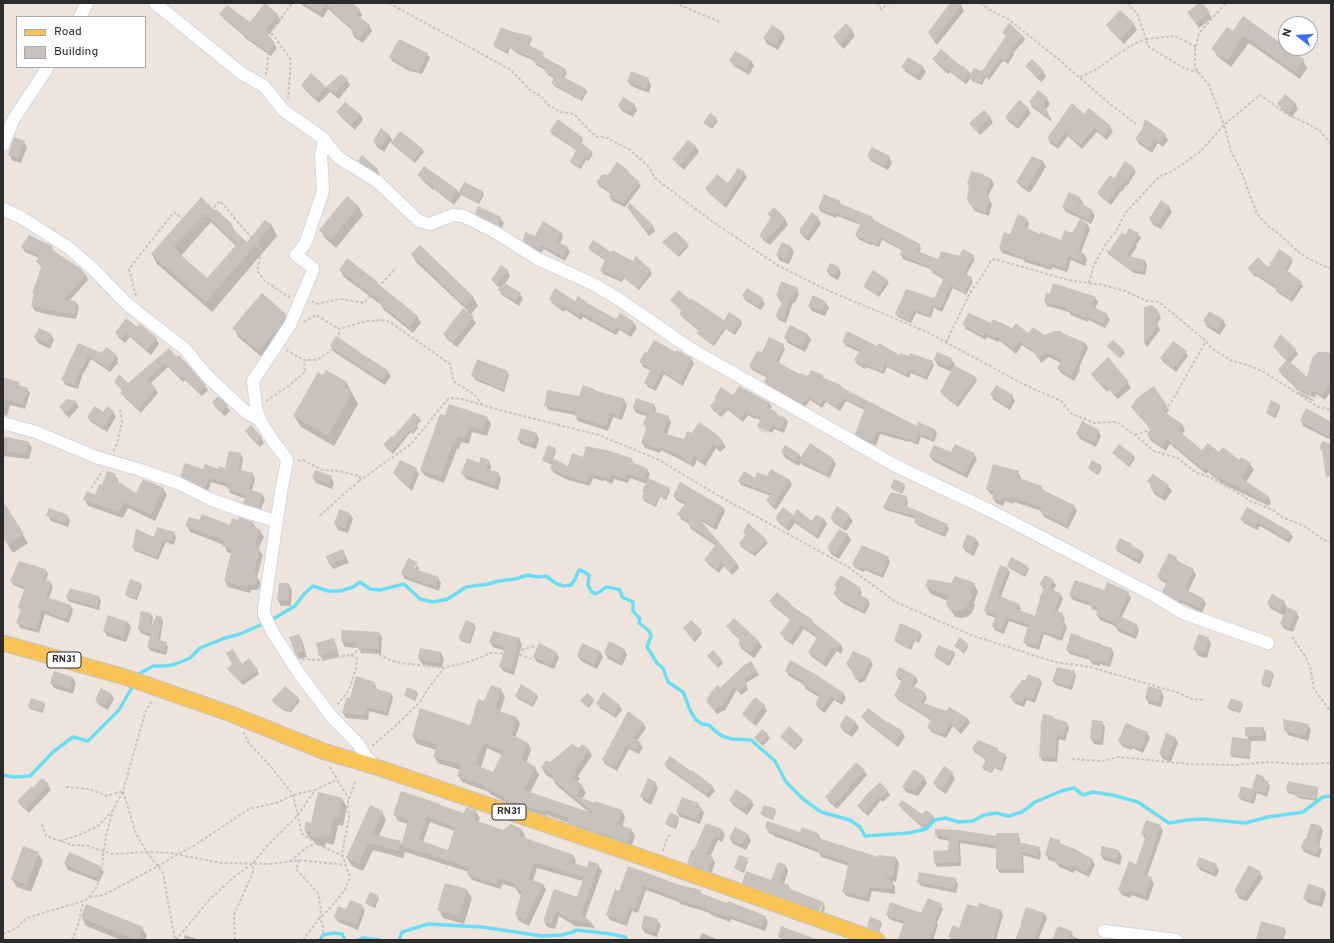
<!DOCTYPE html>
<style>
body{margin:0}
#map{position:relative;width:1334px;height:943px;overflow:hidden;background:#eee4dc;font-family:Overpass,sans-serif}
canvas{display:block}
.frame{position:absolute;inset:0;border:4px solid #2b2b2b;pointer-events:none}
.legend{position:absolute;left:16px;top:16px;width:130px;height:52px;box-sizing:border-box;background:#fff;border:1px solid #aaa;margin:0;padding:5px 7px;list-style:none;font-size:12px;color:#2b2b2b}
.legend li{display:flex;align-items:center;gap:8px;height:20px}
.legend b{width:20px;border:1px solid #aaa}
.north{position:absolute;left:1278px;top:16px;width:40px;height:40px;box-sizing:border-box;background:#fff;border:1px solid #aaa;border-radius:50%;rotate:287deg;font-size:11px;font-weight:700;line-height:16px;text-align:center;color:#2b2b2b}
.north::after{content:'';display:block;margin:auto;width:14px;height:18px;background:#3770ff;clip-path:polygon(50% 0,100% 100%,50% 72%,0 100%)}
</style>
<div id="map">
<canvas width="1334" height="943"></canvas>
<div class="frame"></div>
<ul class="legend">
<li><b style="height:5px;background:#f9c355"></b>Road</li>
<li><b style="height:11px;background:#c9c1bb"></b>Building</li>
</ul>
<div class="north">N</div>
</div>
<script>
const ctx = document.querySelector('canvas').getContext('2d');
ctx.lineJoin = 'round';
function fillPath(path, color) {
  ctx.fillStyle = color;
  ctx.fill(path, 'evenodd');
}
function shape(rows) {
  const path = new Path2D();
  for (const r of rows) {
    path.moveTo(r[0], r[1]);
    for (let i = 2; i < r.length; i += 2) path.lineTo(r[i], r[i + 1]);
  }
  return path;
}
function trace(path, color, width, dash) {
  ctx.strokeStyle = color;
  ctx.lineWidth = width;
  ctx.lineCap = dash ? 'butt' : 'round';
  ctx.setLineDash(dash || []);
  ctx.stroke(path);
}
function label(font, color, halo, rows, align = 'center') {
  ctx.font = font + ' Overpass,sans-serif';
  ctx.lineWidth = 3.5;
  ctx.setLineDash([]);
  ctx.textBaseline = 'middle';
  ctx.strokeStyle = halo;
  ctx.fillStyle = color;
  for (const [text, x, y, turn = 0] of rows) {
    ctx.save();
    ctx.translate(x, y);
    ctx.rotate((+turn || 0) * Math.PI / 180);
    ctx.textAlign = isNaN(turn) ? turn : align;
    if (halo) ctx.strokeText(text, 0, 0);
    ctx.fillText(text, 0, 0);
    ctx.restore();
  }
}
fillPath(shape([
 [301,3,350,3,359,10,362,15,360,18,369,25,372,31,363,43,355,38,352,32,353,31,328,9,323,18,302,5],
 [951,3,958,3,961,5,964,11,937,45,932,38],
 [1201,3,1202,3,1212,18,1199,28,1191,17],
 [266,4,278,16,281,21,268,35,277,48,271,56,245,38,243,35,224,19,221,14,250,24],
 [1243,18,1303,60,1307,68,1300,79,1249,43,1231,67,1217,56,1213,49,1233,32],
 [1107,25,1134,25,1137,30,1124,44,1110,30],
 [852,30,855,36,844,49,838,43,835,38],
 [782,32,785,38,778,50,767,44,764,38],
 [513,33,530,36,532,39,529,46,543,54,544,58,565,70,567,73,564,78,585,89,587,92,582,101,554,86,553,83,555,79,548,75,546,72,547,71,536,65,535,61,518,54,510,48,508,54,496,48,494,45],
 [1003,33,1023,36,1025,40,1013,53,1014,55,1008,64,1003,61,989,80,986,77,982,85,972,81,971,78,966,84,950,72,948,74,936,63,933,59,961,68,969,72,971,75,982,73,1007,37],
 [427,54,430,58,422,74,409,71,392,61,390,57],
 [908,58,923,67,926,72,920,81,906,72,903,67],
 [751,60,754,66,749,75,734,66,731,61],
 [1026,66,1043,71,1046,77,1041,82,1030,71],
 [341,75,347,80,350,85,339,99,330,92,319,103,305,90,302,85,326,88],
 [648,79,651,85,649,93,631,86,628,81],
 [1047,99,1050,104,1046,109,1052,122,1033,108,1030,102],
 [1295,103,1298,109,1292,117,1282,110,1278,104],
 [634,104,637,110,633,117,622,111,619,106],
 [1028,109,1031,113,1018,129,1008,121,1006,117],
 [337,112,360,114,363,120,355,130,341,117],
 [710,115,718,121,712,129,704,123],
 [1084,115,1110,127,1113,131,1107,140,1097,132,1082,149,1068,136,1058,149,1050,143,1048,138],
 [990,117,993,123,980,135,971,123],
 [551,132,582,137,583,140,581,143,593,155,588,161,586,160,581,169,572,164,571,162,577,151,552,134],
 [389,134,393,142,422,149,424,152,415,163,393,145,391,141,384,152,377,147,374,141],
 [1165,135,1168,140,1163,147,1158,143,1152,153,1139,144,1136,139],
 [689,141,696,147,699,152,684,170,677,164,674,159],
 [24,142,27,147,21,163,12,160,9,154],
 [868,156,889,157,892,163,888,170,871,161],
 [1032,157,1043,161,1046,167,1030,193,1021,187,1017,182],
 [359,161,377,170,380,175,379,176,362,166],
 [617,164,628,172,641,186,625,207,612,201,610,197,611,194,599,186,597,182,608,176],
 [739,169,744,173,747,177,726,208,709,193,706,189,728,185],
 [1134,169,1136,172,1127,186,1126,185,1123,191,1122,190,1111,205,1100,196,1098,193,1115,179],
 [419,175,457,190,459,193,464,183,483,192,484,195,479,204,461,195,454,205,434,189,433,190,422,180],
 [991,179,994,184,988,197,992,204,989,216,975,211,970,204,970,187,968,184],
 [1069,193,1080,198,1083,203,1082,205,1092,211,1095,216,1091,224,1082,219,1081,221,1087,224,1090,229,1081,253,1084,254,1087,259,1085,266,1071,260,1067,272,1052,267,1051,270,1025,262,1024,260,1002,253,1000,248,1027,219,1029,224,1027,230,1062,242,1073,234,1081,219,1066,212,1063,207],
 [347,197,359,207,363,215,336,248,325,238,320,230],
 [201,199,232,226,236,233,247,243,265,221,272,226,277,236,212,312,157,264,152,254],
 [211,222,236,246,207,279,181,256],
 [839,201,841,205,872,218,875,222,919,244,921,248,919,253,939,260,973,256,975,259,966,275,971,278,973,282,966,295,953,288,942,312,934,308,931,318,916,313,911,323,898,317,896,314,934,300,944,280,933,273,930,269,903,259,901,255,903,251,882,240,879,247,872,244,871,245,858,239,856,235,861,225,837,216,836,218,821,212,819,208],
 [1169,206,1172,212,1161,229,1153,225,1150,219],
 [631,212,653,226,655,231,649,236],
 [476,213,500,218,504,223,501,230,479,219],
 [769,214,785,219,788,225,770,245,764,241,761,236,771,219],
 [818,218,821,224,809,241,804,238,801,233],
 [1130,230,1138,234,1141,238,1136,245,1137,247,1130,257,1145,261,1147,265,1145,275,1134,273,1108,254,1107,251,1109,252,1126,236],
 [561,232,563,237,560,244,567,248,570,252,565,261,544,249,541,253,527,245,524,241,535,237],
 [675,232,689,246,679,257,663,243],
 [782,243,791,247,794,252,789,264,780,261,777,255],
 [22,247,52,247,54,252,86,275,88,280,69,301,76,302,79,307,76,319,45,314,35,311,32,306,35,295,33,292,42,268,37,262,39,258,25,252],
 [589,248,611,254,650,270,652,274,639,290,624,278,622,282,603,274,601,270,606,261,591,251],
 [412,255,473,297,478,306,470,315,476,323,457,347,447,339,444,334,468,311,417,263],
 [1291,258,1293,261,1287,272,1301,283,1303,286,1292,302,1277,292,1275,288,1256,276,1255,277,1248,269,1268,268],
 [838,267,841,273,838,280,830,276,827,271],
 [340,270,377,282,380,288,417,316,421,323,413,333,384,310,381,305,344,277],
 [507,270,510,276,505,284,520,294,523,299,519,306,502,295,499,290,500,288,496,285,493,280],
 [887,281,889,283,879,297,865,288,864,286],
 [797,289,799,294,795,303,793,302,786,323,779,320,776,316,783,303,780,301,777,296],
 [743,296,762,299,765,304,761,310,746,301],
 [813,297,826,303,829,308,825,316,812,311,809,306],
 [1095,297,1098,302,1095,309,1107,315,1110,320,1105,328,1089,320,1088,322,1071,315,1069,312,1047,306,1045,301],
 [550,299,588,305,617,320,620,315,634,323,637,328,631,337,620,330,616,335,583,317,581,320,566,310,564,312,553,304],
 [671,300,690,302,725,322,741,320,742,324,735,335,726,329,714,346,700,336,698,333,699,331,682,317,681,314,682,312],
 [1145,308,1157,310,1161,318,1157,324,1160,330,1147,347,1145,344],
 [1210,312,1223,320,1226,325,1220,335,1207,327,1204,321],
 [286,315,290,324,264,359,238,337,234,328],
 [964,324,992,324,1012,329,1029,335,1045,336,1085,343,1088,348,1079,368,1080,370,1074,381,1061,373,1058,368,1061,363,1049,357,1041,363,1037,355,1022,345,1016,354,999,340,998,342,987,337,986,340,966,329],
 [790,326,808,335,811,340,805,352,788,343,785,338],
 [137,329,156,339,159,344,151,355,130,337,125,343,119,338,116,333],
 [51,335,54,340,50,349,38,343,35,337],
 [844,342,877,348,900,356,932,362,934,365,927,380,911,373,909,378,887,367,884,374,866,367,865,369,857,364,855,360,860,352,846,346],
 [78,344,102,355,116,355,118,359,117,361,118,363,110,372,91,359,84,373,83,373,78,389,65,385,63,380],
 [783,345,785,349,778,364,799,376,809,378,822,375,824,379,841,386,843,389,917,427,919,424,935,430,937,434,934,442,921,437,918,445,909,441,909,442,880,434,876,446,858,438,856,434,865,410,846,401,840,411,826,402,822,408,810,400,805,407,767,386,765,382,768,378,752,370,750,366,762,353],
 [331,346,360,352,361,354,387,370,391,376,385,385,334,352],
 [1108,347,1123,351,1125,353,1120,358],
 [1274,347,1295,350,1298,354,1290,363,1308,379,1331,357,1331,391,1325,400,1316,394,1315,398,1297,389,1297,391,1314,400,1313,401,1299,394,1296,389,1296,388,1282,375,1279,370,1287,361,1277,351],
 [169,349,205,386,208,390,202,396,185,380,183,382,168,367,150,384,155,389,158,393,141,413,124,397,121,393,123,391,118,386,115,382,128,384],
 [1186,352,1188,356,1176,372,1163,362,1161,358],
 [677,353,691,359,694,363,683,386,664,374,656,391,648,387,645,382,651,371,643,367,641,362],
 [951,359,955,364,954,366,975,377,977,381,958,407,944,396,941,392,952,372,938,366,935,360],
 [507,372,509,375,504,392,475,380,473,376],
 [1092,374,1128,383,1131,388,1118,399,1109,390,1107,392,1095,379],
 [324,376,346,382,358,404,334,446,301,427,294,416],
 [3,378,18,382,21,387,27,389,30,393,25,409,10,405,7,416,3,415],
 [594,390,595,392,624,400,627,405,622,420,613,417,608,431,578,421,575,415,548,410,546,405,580,397],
 [991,395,1012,396,1015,401,1010,410,994,400],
 [734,397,769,403,772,407,770,410,776,413,778,416,785,418,788,422,784,433,774,429,772,433,760,426,760,429,771,435,760,430,758,426,761,421,756,418,755,419,748,415,743,422,728,410,721,417,713,410,711,406],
 [76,402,79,407,69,418,64,413,61,407],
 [213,403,227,406,230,411,225,416,216,408],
 [654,404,656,409,655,413,668,417,671,422,667,435,684,440,723,443,726,447,720,452,716,448,705,466,697,460,694,467,679,459,661,450,660,453,645,448,642,443,647,430,644,424,647,416,636,413,634,408],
 [1165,404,1169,410,1166,414,1182,424,1185,430,1182,434,1202,452,1219,453,1239,462,1241,458,1250,464,1254,470,1246,482,1268,496,1271,502,1269,506,1221,483,1208,472,1206,474,1170,444,1166,451,1151,441,1148,435,1151,429,1136,413,1132,407],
 [1279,404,1280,407,1276,418,1269,415,1267,413],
 [113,412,116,417,107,432,91,422,88,417],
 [441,415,487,418,491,424,487,436,472,432,469,444,461,442,459,449,457,449,444,483,425,476,421,470],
 [419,418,421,421,417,425,418,428,413,434,411,432,393,454,386,448,385,445],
 [1301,421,1331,423,1331,440,1303,426],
 [1098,430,1101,436,1096,447,1080,439,1077,434],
 [246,431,261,438,264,443,260,447,249,436],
 [536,433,539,439,536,449,521,444,518,439],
 [3,437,28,442,32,448,29,459,3,456],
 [555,449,556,451,553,460,568,467,584,459,631,459,635,465,647,469,650,474,648,479,669,488,670,491,666,500,660,497,656,507,644,501,643,498,645,494,643,491,647,484,630,478,628,483,614,479,612,484,604,480,603,481,593,478,590,486,568,480,554,473,551,468,553,465,545,462,543,460],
 [782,452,799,454,801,458,833,460,836,464,830,478,802,465,801,462,799,466,785,458],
 [1113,453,1134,457,1135,459,1129,467],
 [240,454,243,458,241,471,253,474,255,479,252,491,262,494,265,499,260,512,247,508,244,503,246,499,230,493,228,487,211,482,208,492,184,481,182,476,203,471,226,470],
 [951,454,974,454,977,459,967,478,933,461,930,456],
 [488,460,491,466,490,471,498,473,501,479,498,490,466,479,463,474],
 [1100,465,1102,468,1098,475,1090,470,1089,468],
 [416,469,419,474,412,491,398,478,394,473],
 [771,470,790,481,792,485,776,510,770,505,768,501,771,496,741,485,739,481,767,477],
 [1018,472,1021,477,1021,479,1041,487,1044,491,1074,506,1077,511,1068,529,1044,517,1041,512,1042,511,1014,502,1013,504,1005,501,1003,506,996,503,993,498,995,495,990,494,987,489],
 [115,475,119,482,118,483,137,495,163,489,167,495,155,521,128,508,123,518,88,506,85,500,96,496,102,486],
 [331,477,334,483,332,489,316,483,313,478],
 [1149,481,1168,486,1172,491,1165,501,1154,494],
 [904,485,905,488,902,494,892,489,891,487],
 [674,496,723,507,725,512,716,530,703,522,702,523,737,564,739,568,732,575,724,566,719,573,708,564,705,560,716,546,691,529,689,524,681,519,679,514,685,505,676,500],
 [906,497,908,501,907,507,947,525,949,529,945,537,917,525,915,522,916,519,886,510,884,507],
 [6,508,28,543,13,553,3,537,3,509],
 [1247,508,1290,533,1293,537,1289,543,1260,526,1257,530,1244,523,1241,519],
 [350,514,353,519,348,533,338,530,335,524],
 [67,515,70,521,68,527,51,521,48,516],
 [793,516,812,523,824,519,827,524,818,539,795,523,789,531,779,523,776,518],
 [849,516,853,521,846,531,834,523,831,518],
 [200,522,230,526,253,523,257,529,260,531,264,537,258,549,263,555,257,577,260,582,260,586,259,589,256,590,251,590,250,593,228,587,225,581,232,554,227,552,224,545,190,532,187,526],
 [748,525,768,543,755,556,741,547,740,544,746,535,744,532],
 [174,533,176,537,174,545,166,542,158,560,135,551,133,547,155,538],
 [848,535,851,540,839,559,831,554,828,548],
 [976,539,979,544,974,556,966,552,963,547],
 [1131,544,1132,547,1142,551,1144,556,1140,564,1118,552,1116,548],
 [345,555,349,563,333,569,330,564],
 [888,558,890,562,883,578,865,570,864,572,855,568,853,564],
 [1176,558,1179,563,1193,570,1196,575,1188,592,1203,599,1206,604,1202,613,1182,603,1181,605,1166,596,1163,592,1167,584,1161,581,1158,576],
 [416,563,419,568,418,571,438,578,441,583,439,591,405,579,402,574],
 [415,565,417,565,413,574,411,573],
 [1008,566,1027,567,1029,569,1025,577,1009,568],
 [1008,569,1010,573,1001,597,1018,604,1021,608,1020,611,1036,617,1044,590,1041,585,1053,581,1056,585,1053,591,1061,595,1063,599,1057,613,1062,614,1065,619,1064,622,1067,627,1062,641,1044,634,1039,650,1027,646,1024,642,1029,628,1009,621,1004,634,995,630,993,626,996,618,987,615,985,611],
 [46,570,48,574,46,581,50,582,53,587,49,599,70,605,73,610,69,623,45,614,39,633,20,628,18,623,21,612,19,607,25,590,14,585,11,581],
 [141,584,142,586,137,600,128,597,126,595],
 [280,584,289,584,292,590,291,606,281,606,278,600],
 [952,584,974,584,978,592,974,602,975,605,972,613,967,617,962,618,955,617,947,604,948,601,931,594,926,586],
 [835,585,860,589,862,593,860,596,868,600,870,604,865,614,844,604,837,598,835,594,837,590],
 [1104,591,1128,593,1131,598,1121,619,1136,624,1139,630,1136,639,1119,632,1115,626,1100,620,1097,615,1098,611,1092,609,1091,606,1073,600,1070,595],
 [777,593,790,603,792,607,812,621,813,623,841,645,843,650,841,654,837,651,826,667,812,657,809,652,818,639,804,629,793,645,784,639,782,634,791,620,773,606,770,601],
 [99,597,101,601,99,610,70,602,67,598],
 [1284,602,1287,608,1296,612,1299,617,1293,632,1284,629,1281,623,1285,616,1271,609,1268,603],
 [151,614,153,618,152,625,154,625,161,618,163,621,160,641,166,643,168,647,166,655,151,651,148,647,151,637,141,633,139,629],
 [734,620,759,642,762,647,754,658,742,649,739,644,741,641,731,632,728,627],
 [128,622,131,628,126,642,107,636,104,631],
 [474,625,476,627,470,644,461,641,460,638],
 [343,631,379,633,382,638,381,654,361,653,358,648,345,647,342,641],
 [686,631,701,631,702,633,695,642],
 [920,633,922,635,919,643,915,641,911,650,897,643,896,641],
 [299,635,302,640,307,657,299,659,296,654],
 [1208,638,1211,644,1207,658,1198,656,1195,650],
 [333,639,336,644,339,657,323,661,320,656],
 [519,639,522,644,514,675,503,671,500,666,505,651,493,647,490,642],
 [1081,639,1112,649,1114,654,1110,667,1100,664,1100,666,1092,664,1090,660,1070,654,1067,650],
 [610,643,624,649,627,655,622,666,608,659,605,653],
 [967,645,968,647,964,654,955,646],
 [421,650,441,653,444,659,442,668,422,664,419,659],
 [600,651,603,657,597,669,581,661,578,656],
 [556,652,559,658,554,669,537,662,534,657],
 [954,652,955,655,949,666,936,658,935,656],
 [708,656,721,661,723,663,718,668],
 [870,660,873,664,865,681,859,683,852,670,849,668,847,664],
 [751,663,759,675,746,683,748,690,741,695,737,689,729,704,725,710,717,714,710,705,720,689],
 [242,665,257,670,259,674,243,685,228,669],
 [786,671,843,693,846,698,842,705,834,700,825,713,819,709,816,704,820,698,806,689,803,684,789,676],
 [1074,672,1076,676,1072,690,1056,685,1053,681],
 [1273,673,1274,675,1270,688,1263,686,1262,684],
 [896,675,916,677,918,681,914,687,925,694,927,698,923,705,947,713,949,708,968,719,970,723,961,734,953,726,946,738,931,732,929,728,932,721,898,700,896,696,902,681,898,679],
 [73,678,76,683,73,694,54,688,51,683],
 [1040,679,1042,683,1035,703,1027,700,1024,707,1016,704,1013,701,1011,697,1025,682],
 [374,683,377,688,376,690,391,693,393,698,388,716,369,711,368,720,346,718,343,713,348,698,351,699],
 [521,686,537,695,538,697,533,707,518,699,516,696],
 [1149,688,1161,691,1164,697,1161,707,1149,704,1146,698],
 [102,689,111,694,114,699,108,710,99,705,96,700],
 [501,690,505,697,500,712,501,713,516,717,520,724,515,738,528,743,531,750,526,763,535,768,539,775,530,793,591,814,556,785,553,779,546,775,542,768,579,750,589,750,592,756,578,776,580,779,577,783,582,786,586,793,582,799,622,811,625,817,622,827,631,830,635,836,631,848,572,829,569,823,547,815,546,818,509,806,507,803,490,794,489,792,462,782,458,775,460,770,438,763,434,756,436,750,417,744,413,737,471,726,485,702],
 [487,748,502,755,494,773,481,768],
 [416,692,418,694,415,701,407,697,405,695],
 [298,698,300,701,291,712,284,711,274,703],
 [593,699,594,701,589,708,582,701],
 [755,699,764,706,767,711,756,726,747,719,744,714],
 [1242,702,1243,705,1240,713,1230,710,1228,707],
 [44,703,45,705,43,713,30,709,29,707],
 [598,704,619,705,622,710,616,718,600,708],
 [863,717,888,724,888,723,902,732,905,737,898,747,866,722],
 [1053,717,1054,720,1067,723,1069,728,1065,741,1059,739,1057,762,1042,761,1040,756,1042,731,1041,729],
 [1102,722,1105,727,1103,745,1094,744,1091,739],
 [643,723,646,728,637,741,640,743,643,747,639,754,629,749,617,771,605,764,603,760],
 [856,723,859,728,852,737,843,731,840,726],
 [1308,725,1311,730,1308,741,1288,735,1285,729],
 [1263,728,1266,733,1266,741,1250,741,1251,742,1250,759,1232,757,1231,755,1249,740,1246,735],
 [762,730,770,738,763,746,755,738],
 [1147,733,1150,738,1143,753,1132,748,1131,750,1122,746,1119,741],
 [781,737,802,738,803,741,795,750],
 [1175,737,1178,743,1171,762,1163,759,1160,754],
 [973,749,998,749,999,752,1005,755,1007,757,1002,771,994,768,992,773,984,770,983,768,986,760,974,752],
 [665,764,712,786,715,791,709,798,668,769],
 [864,771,867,775,837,809,829,802,827,797],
 [952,773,955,779,946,794,937,788,934,783],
 [1263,777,1270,786,1267,797,1257,793,1254,804,1241,800,1239,796,1252,790],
 [924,778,927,783,918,796,906,792,903,787],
 [42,779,48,785,51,790,29,813,21,806,18,802,33,789],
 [1289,782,1317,788,1318,790,1317,801,1298,798,1296,795,1288,793,1287,790],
 [655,783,658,788,651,805,644,801,641,796],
 [887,791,890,795,883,802,881,800,868,816,861,810,859,806],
 [342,799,347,807,343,826,338,825,334,845,326,843,325,847,316,845,312,839,310,839,305,830],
 [750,799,754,805,747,815,733,805,730,800],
 [698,804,704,813,700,824,680,817,677,812],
 [900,805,922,816,933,816,935,820,926,831,902,809],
 [440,806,465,815,476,812,480,818,478,822,503,831,511,825,522,830,525,836,524,839,573,855,576,861,575,864,588,869,598,865,602,871,585,918,592,924,595,928,575,926,559,916,555,929,547,927,544,921,555,890,578,898,583,881,537,868,533,881,543,884,546,890,529,926,519,921,516,915,522,896,519,894,516,888,503,884,500,889,472,880,468,874,469,872,405,852,403,858,373,850,363,871,352,866,347,858,382,812,386,820,379,836,400,842,402,845,408,824,398,821,395,815],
 [430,822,455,831,449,851,423,842],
 [775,810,776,812,773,820,763,816,761,814],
 [678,817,679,819,676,829,668,826,667,824],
 [706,824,722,830,725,835,722,842,718,840,710,857,712,858,715,863,711,875,691,868,688,863],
 [1160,826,1163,831,1147,877,1151,878,1154,884,1148,901,1132,895,1130,898,1122,895,1119,890,1137,865,1146,840,1142,834],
 [1321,827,1323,831,1319,846,1322,850,1319,858,1304,852,1302,848],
 [766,828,800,834,818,834,821,839,880,858,896,858,899,863,896,882,892,881,895,887,895,894,872,891,869,902,846,896,843,891,849,866,821,857,819,853,788,841,775,837,774,835,769,833],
 [936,834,997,838,1018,834,1020,839,1020,844,1039,848,1041,853,1040,860,1023,855,1024,873,1000,873,997,869,997,849,960,843,961,866,937,867,935,863,949,851,950,841,938,839],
 [748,835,751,840,746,850,733,844,730,838],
 [1059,840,1062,846,1092,859,1095,865,1089,877,1075,870,1074,873,1059,867,1056,862,1049,860,1046,855],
 [1119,851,1122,857,1120,865,1104,860,1101,855],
 [38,853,43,861,31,892,17,887,12,879],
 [747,859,748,861,744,873,737,870,735,868],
 [65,864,100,866,104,872,99,882,68,870],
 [779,864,786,866,788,871,784,884,789,886,791,890,823,902,825,907,823,915,820,914,823,904,821,904,818,913,746,888,743,883,771,881],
 [1197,865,1216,865,1219,870,1216,877,1200,870],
 [628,868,680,886,700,891,703,896,765,917,768,922,765,931,731,919,730,922,711,915,710,913,680,904,679,902,646,890,638,913,632,911,627,926,610,920,607,915,620,892],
 [1260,873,1263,878,1247,901,1245,901,1239,898,1236,892],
 [955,879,958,884,956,893,921,886,918,882],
 [1323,889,1326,894,1322,907,1308,903,1304,898],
 [467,890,472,898,464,924,443,918,439,910],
 [377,896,379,898,375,908,368,905,367,903],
 [941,905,943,909,937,923,938,925,933,940,899,940,904,924,889,919,887,914,921,914],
 [362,906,365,911,358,930,338,922,335,917],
 [978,908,1001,910,1003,915,996,940,952,940,950,936,960,929],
 [1027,908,1045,914,1047,918,1038,940,1030,940],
 [82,918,142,928,147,936,145,940,121,940,86,926],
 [657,920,661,925,657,937,645,933,642,928],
 [880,921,882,924,879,932,869,929,868,927],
 [1059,927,1072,932,1073,934,1072,936,1083,940,1054,940],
 [1284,929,1286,931,1283,940,1258,940],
 [702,933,716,939,717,940,699,940],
 [185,935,199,940,184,940]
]), '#0003');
trace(shape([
 [273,619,295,606,304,594,313,586,328,591,340,591,353,587,360,582,370,589,380,590,404,584,420,599,433,602,448,599,466,587,488,584,499,581,515,579,528,575,538,577,546,576,557,584,564,586,571,585,575,579,579,570,583,571,589,575,588,585,591,591,595,594,601,591,606,587,612,588,620,590,622,597,633,602,633,611,640,619,639,623,649,631,651,636,647,647,657,663,663,668,668,682,683,692,691,712,696,720,702,724,709,725,714,730,722,736,732,739,751,740,775,761,786,782,803,799,821,812,850,820,860,827,865,836,909,833,926,829,935,820,945,818,959,822,973,821,984,815,996,813,1009,816,1022,812,1035,802,1061,791,1074,788,1083,795,1093,792,1112,795,1138,802,1169,823,1187,820,1203,819,1245,823,1268,817,1303,812,1323,797,1331,796],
 [137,678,139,674,153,666,163,666,173,665,190,658,200,648,225,638,240,634,265,623],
 [3,775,14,777,30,776,53,752,73,737,88,741,119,710,134,684],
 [320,940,323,935,334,933,342,934,345,940],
 [358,940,363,938,380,940],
 [399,940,402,932,428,924,482,927,542,936,561,935,573,932,576,930,611,934,625,937,627,940]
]), '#68def6', 3.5);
fillPath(shape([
 [265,3,279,15,265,30,268,33,267,35,275,43,268,52,241,33,242,32,219,14,227,5,250,22],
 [303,3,352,3,360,9,356,14,370,25,359,38,351,32,353,29,325,4,320,13],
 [950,3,963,3,934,41,928,32],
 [1199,3,1203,3,1210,13,1195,23,1187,12],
 [1120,10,1135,24,1120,39,1106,25],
 [1243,16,1286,47,1286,48,1288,48,1304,59,1295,72,1244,36,1227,60,1211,49,1227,27,1233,31],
 [846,23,853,30,840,44,833,37],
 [1009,23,1023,36,1011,49,1013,51,1005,61,1001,58,986,77,984,75,980,83,969,77,974,68,982,71,1006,36,1002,33],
 [772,25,783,32,775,45,763,38],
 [501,27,514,32,531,36,527,44,544,53,542,56,566,69,562,76,586,89,580,99,551,83,555,77,545,72,547,69,533,62,535,59,515,51,508,46,507,52,493,45],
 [399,39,428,53,419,71,406,67,389,57],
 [941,49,961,66,962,65,970,72,963,81,947,68,946,70,932,59],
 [735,51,751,60,746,70,729,61],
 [908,57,923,66,917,76,901,67],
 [1032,59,1044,71,1037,77,1025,66],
 [631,71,649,78,646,89,627,81],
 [311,73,326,87,316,98,301,85],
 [341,74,348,79,335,94,326,87],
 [1038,90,1048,98,1043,103,1052,120,1029,102],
 [1285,94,1296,103,1289,113,1277,104],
 [623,97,635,104,630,112,618,106],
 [1019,100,1029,108,1016,125,1005,117],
 [345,102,360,114,351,125,336,112],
 [1072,103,1084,114,1089,108,1111,126,1104,136,1094,128,1080,145,1065,132,1056,145,1047,138],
 [984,110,991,117,976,131,969,123],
 [710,113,717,118,710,128,703,123],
 [558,119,582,137,579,141,593,152,586,160,584,158,580,167,570,162,576,150,550,131],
 [1145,119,1166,134,1160,143,1155,139,1149,148,1135,139,1142,129],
 [381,128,389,134,381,147,373,141],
 [400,131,423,149,413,161,391,143],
 [14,137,25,141,18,158,8,155],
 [688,140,696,146,680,165,672,159],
 [872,147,890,156,885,166,867,156],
 [362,155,378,169,376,172,358,161],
 [1032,156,1043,161,1027,188,1016,182],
 [1125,161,1135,168,1125,183,1124,182,1120,188,1119,187,1108,201,1097,193,1110,175,1114,178],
 [617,162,629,171,628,172,640,182,623,203,609,197,611,192,596,182,603,174,608,175],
 [424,166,458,190,451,201,417,175],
 [738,168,745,172,723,205,705,189,717,174,728,183],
 [971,171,980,173,992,179,986,192,990,199,986,213,972,207,967,200,969,185,967,184],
 [464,182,483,191,477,203,458,193],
 [1069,192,1080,197,1078,202,1093,210,1088,219,1062,207],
 [824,194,840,201,839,203,873,217,872,219,920,244,917,251,938,259,941,251,959,256,963,249,974,255,964,273,972,277,964,293,951,285,940,309,932,305,929,315,914,310,909,320,895,314,906,289,934,298,944,278,930,269,931,267,900,255,902,249,880,237,877,245,870,241,869,242,855,235,861,223,835,212,834,215,818,208],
 [347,196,359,206,331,240,319,230],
 [201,197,215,210,216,209,233,225,231,227,247,242,265,220,272,225,206,302,151,254],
 [205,213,237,244,207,278,173,248],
 [1161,200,1169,206,1158,225,1149,219],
 [630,203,654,226,646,232,627,207],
 [478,206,501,217,498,225,475,214],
 [774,207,786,219,766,240,759,236,771,217,767,214],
 [812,212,819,218,806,237,800,233,800,229],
 [1018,214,1027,218,1024,227,1040,234,1041,232,1061,240,1065,230,1072,233,1080,219,1088,224,1078,251,1085,254,1082,261,1068,256,1065,268,1050,263,1049,266,1021,257,1021,256,999,248,1004,232,1010,234],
 [543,221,561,232,557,241,568,247,563,257,541,245,539,249,523,241,525,232,535,236],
 [1129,228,1139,233,1134,241,1136,242,1126,255,1145,260,1143,272,1130,269,1105,250,1109,251,1122,232,1125,235],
 [675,231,688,243,678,255,662,242],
 [29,235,52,246,51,249,80,268,86,275,64,300,76,301,74,315,31,306,34,293,32,293,42,265,36,262,39,255,21,247],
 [593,240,611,252,612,250,633,261,636,256,651,270,637,288,622,276,620,279,600,270,605,260,588,248],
 [782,242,791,246,786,259,776,255],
 [420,245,474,297,465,306,411,254],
 [1279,249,1292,258,1285,269,1302,282,1290,299,1274,288,1275,286,1254,273,1253,274,1247,269,1258,257,1268,267],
 [347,258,378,282,377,283,418,316,409,327,379,303,380,301,339,270],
 [830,263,839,267,835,275,826,271],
 [501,265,508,270,498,284,491,280],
 [873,270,888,280,877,295,863,286],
 [781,281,798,288,792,299,790,299,784,319,775,316,783,300,776,296],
 [503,282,521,293,515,301,498,290],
 [1053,283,1096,297,1092,306,1108,314,1103,324,1086,316,1086,318,1067,310,1068,308,1044,302,1046,293,1050,294],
 [555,288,575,301,578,296,589,304,616,319,620,313,634,322,628,333,617,326,613,331,580,312,578,315,563,306,561,308,549,299],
 [747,288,763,298,758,306,742,296],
 [679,290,690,300,691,298,724,320,729,312,741,320,733,333,724,327,712,344,696,333,699,330,679,314,682,311,670,300],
 [262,293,286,314,281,325,259,351,232,328],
 [813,295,826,302,822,311,808,306],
 [1152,305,1158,310,1159,313,1154,321,1159,325,1144,344,1144,307],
 [463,308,474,317,453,342,443,334],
 [1209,311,1223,319,1217,330,1203,321],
 [969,313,991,323,993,319,1012,328,1016,323,1028,333,1033,327,1045,335,1054,331,1061,331,1062,333,1086,343,1077,363,1078,364,1071,376,1057,368,1062,360,1045,352,1038,359,1033,350,1019,341,1013,349,996,336,995,338,985,333,983,336,962,324],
 [126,318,137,327,140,324,157,338,147,350,126,333,122,338,115,333],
 [790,325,808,334,802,347,784,338],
 [39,328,52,334,47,344,34,337],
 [847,331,877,346,879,343,899,355,900,353,909,356,910,353,933,361,925,377,909,370,907,375,885,364,882,371,864,364,863,366,854,360,860,350,842,342],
 [1280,334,1296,349,1287,359,1273,347],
 [336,336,360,352,360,353,388,370,382,380,330,346],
 [769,337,784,344,776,361,799,374,800,373,808,376,811,370,823,375,822,377,841,385,841,387,917,426,918,422,935,429,932,439,919,434,916,442,907,438,907,439,878,430,873,442,855,434,865,408,844,398,837,408,823,399,820,405,808,397,803,404,764,382,767,376,749,366,757,351,762,352],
 [654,340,676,352,677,350,692,358,680,382,662,371,653,387,644,383,651,368,639,362,645,352,647,353],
 [1113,340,1124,350,1118,357,1107,346],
 [1173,341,1187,351,1173,369,1160,358],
 [78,343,102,353,106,347,116,354,114,357,116,358,107,368,88,355,82,369,80,368,75,385,61,380],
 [169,348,176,357,179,355,206,385,199,392,182,376,180,378,165,363,147,380,156,388,139,409,120,393,123,389,114,382,119,374,128,383],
 [937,352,952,358,949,367,934,360],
 [1318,352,1328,352,1331,355,1331,382,1322,396,1313,390,1310,397,1295,389,1296,386,1278,370,1287,359,1307,377,1312,358],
 [1108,357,1129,382,1114,395,1106,385,1104,387,1091,374],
 [477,359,508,371,503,390,471,376],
 [954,365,976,377,956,404,940,392],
 [326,370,347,382,344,387,352,392,328,436,293,416,318,372,323,375],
 [3,377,19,382,18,385,28,388,23,404,3,399],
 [583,385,594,389,594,390,625,399,619,416,610,413,606,426,574,416,576,411,544,406,547,390,579,396],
 [996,385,1013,395,1007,406,990,395],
 [739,386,770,403,767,407,777,412,776,414,786,418,782,429,772,426,768,432,757,426,761,419,753,414,752,415,745,412,740,418,725,406,719,414,710,406,716,399,714,398,721,387,733,395],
 [1154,386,1166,404,1162,410,1182,424,1178,430,1202,450,1208,443,1219,452,1223,447,1239,460,1241,457,1251,463,1241,478,1268,496,1265,501,1218,477,1217,478,1205,467,1203,469,1167,439,1162,446,1147,435,1151,428,1131,407,1137,398],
 [218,396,228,405,221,412,212,402],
 [636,398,654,404,652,411,669,416,663,433,684,439,687,431,692,433,699,422,716,434,724,442,717,448,713,444,702,461,694,456,691,463,676,454,659,446,658,449,641,443,647,426,643,425,647,413,633,408],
 [67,399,77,401,66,413,59,407],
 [1271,400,1279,404,1274,416,1266,413],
 [449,404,488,417,483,430,469,426,466,438,458,436,455,444,453,443,441,477,420,470,440,414,445,415],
 [95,406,103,412,107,406,114,411,103,428,87,417],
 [1306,408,1331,422,1331,438,1300,421],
 [414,413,420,418,416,423,418,425,411,432,409,431,391,452,383,445,391,436,393,437],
 [1082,421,1099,430,1093,442,1076,434],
 [251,425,262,437,257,443,245,431],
 [521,428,537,433,533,444,517,439],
 [8,437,29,442,27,454,6,452],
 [1322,441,1331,444,1331,476,1326,477,1322,450,1319,449],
 [810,443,834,459,827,474,799,460],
 [955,444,975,453,965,474,929,456,934,445,951,452],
 [1119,444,1135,456,1127,465,1112,453],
 [548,445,556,448,550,463,542,460],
 [785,445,800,454,795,461,781,452],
 [586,446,610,451,632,458,631,462,647,468,644,479,627,474,625,479,611,474,609,479,601,476,601,477,590,474,587,482,565,475,550,468,555,459,568,466,572,453,583,457],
 [229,451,241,453,238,469,253,473,249,489,263,494,258,508,243,503,246,496,226,488,228,484,209,478,205,488,180,476,185,463,203,469,205,464,218,469,219,466,225,468],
 [481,457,489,460,486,469,499,472,495,485,461,474,467,458,479,463],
 [400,460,417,468,409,486,393,473],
 [1092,460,1101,465,1097,473,1088,468],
 [993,464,1019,471,1017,477,1042,486,1041,489,1074,505,1066,525,1040,512,1042,507,1011,497,1011,499,1002,497,1000,501,992,498,995,491,986,489],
 [771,469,790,480,773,506,766,500,772,494,738,481,744,471,755,478,757,472,767,476],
 [315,470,332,476,329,484,312,478],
 [107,471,116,474,114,479,136,493,143,479,164,488,151,515,124,502,119,512,83,500,87,491,95,495,99,484,102,485],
 [1153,474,1169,485,1161,496,1150,488,1152,485,1147,481],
 [648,478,670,488,665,498,659,496,654,505,642,498,644,493,642,492],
 [894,479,905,484,900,493,890,487],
 [680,482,723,507,713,526,700,518,699,519,737,563,729,571,721,562,717,569,704,560,716,544,688,524,689,522,677,514,686,503,673,496],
 [891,492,907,496,904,505,948,524,942,534,914,522,916,517,883,507],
 [3,501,24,534,8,545,3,538],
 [837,506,850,515,843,527,830,518],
 [783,507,793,515,797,509,812,521,816,515,825,519,816,535,807,530,792,518,786,527,775,518],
 [1247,507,1291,532,1287,539,1257,522,1255,527,1240,519],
 [49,508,68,515,65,523,46,516],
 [339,509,350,513,345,528,334,524],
 [202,514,230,525,232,518,238,520,239,517,253,522,252,526,261,530,254,546,260,548,254,571,257,575,257,579,255,583,252,585,248,584,247,587,224,581,232,549,222,546,224,540,185,526,189,517,199,520],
 [748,523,767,540,753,554,739,544,746,534,743,532],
 [157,527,175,532,172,541,164,539,156,557,132,548,136,529,154,537],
 [839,529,848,534,835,554,827,548],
 [967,534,976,538,971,551,962,547],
 [1120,538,1132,544,1131,545,1142,551,1138,560,1115,548],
 [862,545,889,557,881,575,863,567,862,569,852,564],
 [343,549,346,557,329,565,326,556],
 [1169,553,1177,557,1175,560,1194,569,1185,589,1204,599,1199,608,1180,599,1179,601,1162,592,1167,581,1157,576],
 [1011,557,1028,566,1023,575,1007,566],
 [408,558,417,562,414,569,439,577,436,586,415,580,401,574],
 [19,561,46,569,43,579,51,582,46,597,71,605,66,619,42,610,36,629,16,623,21,609,18,607,25,587,10,581],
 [1000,565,1008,568,998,595,1019,604,1017,609,1035,616,1040,598,1039,598,1045,587,1039,585,1045,575,1054,580,1050,588,1061,594,1054,611,1063,613,1062,620,1065,622,1060,637,1042,631,1037,646,1023,642,1028,625,1007,617,1001,630,992,626,996,615,984,611],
 [841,575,861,588,857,594,868,599,863,610,841,600,833,594,837,588,834,585],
 [955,576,975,583,970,593,972,596,968,605,963,610,957,611,950,610,946,604,948,596,925,586,928,579,951,583],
 [130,579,141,583,136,598,125,595],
 [1075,580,1104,590,1107,582,1129,592,1115,623,1096,615,1099,607,1089,604,1089,602,1069,595],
 [279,583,289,583,288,601,277,600],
 [70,588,99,596,97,607,66,598],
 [777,592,790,603,789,604,813,620,812,621,841,644,837,650,834,647,823,662,808,652,818,636,801,625,790,641,780,634,791,618,769,601],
 [1272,594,1285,601,1280,610,1267,603],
 [1287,607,1297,611,1290,628,1280,624],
 [141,611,151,613,149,624,153,624,156,615,162,617,158,640,167,642,164,651,147,647,151,634,138,629],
 [108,615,128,622,123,638,103,631],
 [1119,616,1137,624,1133,634,1115,627],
 [734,618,759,641,750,653,738,643,740,640,726,626],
 [466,620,475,624,469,642,458,638],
 [691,620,702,630,693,640,683,628],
 [900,623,921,632,917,641,913,640,909,648,894,641],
 [342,630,379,632,378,649,356,648,357,643,341,641],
 [493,631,520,638,511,670,499,666,505,648,489,642],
 [1071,633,1080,636,1080,637,1102,644,1102,645,1112,648,1108,663,1098,660,1097,662,1089,660,1090,657,1066,650],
 [299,634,304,652,295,654,289,637],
 [1198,634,1209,637,1204,653,1193,650],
 [960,637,968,644,963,652,954,646],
 [334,638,337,651,319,656,316,643],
 [609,641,625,649,619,661,604,653],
 [539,643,557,652,551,665,533,657],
 [582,643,600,651,594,664,577,656],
 [938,645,955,652,948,664,934,656],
 [420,648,441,652,439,663,418,659],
 [233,649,242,664,249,658,258,670,240,682,227,669,232,664,226,653],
 [713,650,722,660,716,666,707,656],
 [853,651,871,659,863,677,856,680,849,666,846,664],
 [790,660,815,674,844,693,839,701,831,696,822,709,815,704,820,695,802,684,804,681,785,671],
 [751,661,757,671,744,679,746,682,746,685,738,692,734,686,727,700,722,705,714,710,706,701,711,692,718,685,720,688,743,666],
 [899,667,916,676,912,685,926,693,920,702,946,711,949,707,968,718,958,730,950,723,943,735,927,728,931,719,894,696,902,679,895,675],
 [1057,667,1075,671,1070,687,1052,681],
 [1265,669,1273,672,1269,686,1261,684],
 [54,671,73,677,70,689,50,683],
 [1028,674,1041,679,1033,699,1025,696,1022,703,1012,700,1013,699,1009,697,1023,679,1025,681],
 [356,676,375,682,373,688,391,693,386,712,367,707,366,715,342,713,347,697,350,698],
 [521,684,537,694,532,704,515,696],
 [491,685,502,689,495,709,501,711,501,712,517,717,511,734,528,743,521,759,536,767,524,790,595,814,551,778,553,776,541,768,546,760,550,762,572,744,579,748,582,744,589,749,575,770,577,772,572,778,583,785,576,796,595,803,595,801,622,810,618,824,632,829,628,842,567,822,569,818,544,809,543,812,504,799,505,797,485,788,486,786,457,776,461,765,433,757,437,745,412,737,420,708,470,725,478,699,484,701],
 [483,742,503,751,493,772,476,765],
 [285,686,299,698,290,710,282,709,271,701],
 [1148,686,1162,690,1158,703,1145,698],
 [407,687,417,691,414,699,404,695],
 [101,688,111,693,105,705,95,700],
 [603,692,620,705,614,714,596,704],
 [587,693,594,699,587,707,580,701],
 [755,697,765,705,752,722,742,714],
 [31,698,44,702,42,711,28,707],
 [1231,698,1242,702,1239,712,1227,707],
 [868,708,888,723,888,722,903,731,895,743,861,717],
 [628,711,644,723,633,738,641,742,637,750,626,745,615,767,602,760],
 [1043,714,1053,716,1053,718,1067,722,1063,737,1057,735,1055,758,1039,757,1041,729,1040,729],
 [846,715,856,722,849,733,839,726],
 [1283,719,1309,724,1305,736,1284,730],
 [1092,720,1103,721,1101,740,1090,739],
 [1126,723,1148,732,1140,749,1129,744,1128,746,1118,741],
 [789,726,802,738,794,749,780,737],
 [1245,727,1263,727,1263,736,1245,736],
 [762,729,769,735,761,744,754,738],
 [1166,733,1175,737,1168,757,1159,754],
 [1232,737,1250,739,1249,757,1230,755],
 [978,740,998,748,998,751,1006,754,1001,769,993,767,991,772,982,768,986,759,972,749],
 [670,756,691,771,692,770,713,786,706,794,664,764],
 [856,762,865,770,834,805,825,797],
 [944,766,953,772,942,789,933,783],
 [914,769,925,777,915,791,902,787],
 [1256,774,1263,776,1263,780,1269,781,1265,793,1255,790,1252,801,1238,797,1241,786,1252,789],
 [42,778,49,784,26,809,17,801,32,786,33,788],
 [648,778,656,782,648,800,640,796],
 [1288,781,1318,787,1316,799,1295,796,1296,794,1286,790],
 [880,782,888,791,880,799,878,797,866,812,857,806,867,794],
 [736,789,751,799,744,810,729,800],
 [401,791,440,804,440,805,464,813,466,807,477,811,474,820,503,830,511,824,522,829,520,836,574,855,571,862,587,867,589,861,599,864,581,914,593,923,571,920,556,911,551,924,543,921,554,889,577,897,584,877,534,862,529,879,543,884,525,920,515,915,522,891,515,889,516,884,499,878,496,884,467,874,469,867,401,846,408,820,393,815],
 [427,816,455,827,448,850,419,840],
 [318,792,343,798,338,818,334,817,329,837,321,835,320,839,310,837,311,832,304,830,306,821,311,823],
 [682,797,699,803,697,806,702,808,697,820,676,812],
 [902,800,922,814,925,811,928,811,934,816,924,827,898,805],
 [370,805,383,811,372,834,401,841,399,851,368,843,359,864,346,858],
 [764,805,776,809,772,819,760,814],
 [670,813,679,816,674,827,665,824],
 [1146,820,1161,825,1144,875,1152,877,1145,896,1129,890,1127,893,1118,890,1129,861,1136,864,1146,836,1141,834],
 [767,821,800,832,802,827,818,833,817,838,879,857,879,855,896,857,893,877,886,876,885,878,893,881,892,889,869,887,867,897,842,892,849,862,817,852,818,849,784,836,771,832,771,831,765,828],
 [706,823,722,829,719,838,715,836,706,854,713,857,708,871,687,863,692,849,694,850],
 [1311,823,1321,826,1316,843,1320,845,1317,854,1301,848,1304,839,1306,839],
 [735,827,748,834,742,845,729,838],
 [935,829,958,830,996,836,997,833,1019,833,1018,842,1040,847,1037,856,1021,852,1022,869,996,869,996,845,958,839,959,862,934,863,933,851,948,850,949,837,935,835],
 [1050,837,1060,840,1059,843,1075,849,1093,859,1086,873,1072,865,1071,868,1055,862,1056,858,1045,855],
 [23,846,39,852,27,885,11,879],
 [1102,846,1119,850,1117,860,1100,855],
 [69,852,101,866,96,878,64,864],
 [739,855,748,858,743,871,734,868],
 [1199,857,1217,864,1213,873,1196,865],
 [778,862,786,865,780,882,789,885,788,888,823,902,820,910,742,883,746,871,771,880],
 [1249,865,1261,872,1244,896,1241,896,1235,892,1235,889],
 [628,866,680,885,701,890,700,893,727,903,728,901,766,916,762,927,753,923,752,924,728,915,728,917,707,910,708,908,676,899,676,898,643,885,635,909,630,907,625,921,606,915,615,889,619,891],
 [919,872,956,878,954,889,917,882],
 [445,883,467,889,459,916,437,910],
 [1308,884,1323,888,1319,902,1303,898],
 [370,892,378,895,373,906,365,903],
 [928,898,942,904,935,919,936,920,930,940,898,940,904,921,886,915,890,902,921,913],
 [350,900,363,905,356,925,334,917,338,906,346,909],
 [979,903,1001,910,993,940,958,940,948,937,953,925,959,928,967,904,978,907],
 [86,904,143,927,137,940,81,918],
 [1026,907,1045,913,1034,940,1015,940,1021,925,1020,925],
 [644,915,658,919,655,932,641,928],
 [870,917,881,921,878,931,867,927],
 [1261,921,1285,928,1281,940,1256,940],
 [781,926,816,939,816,940,786,940,778,937],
 [1058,926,1072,931,1069,940,1052,940]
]), '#c9c1bb');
const minor = shape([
 [155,3,241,73,264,86,283,110,320,136,339,158,378,182,419,221,430,224,453,215,463,216,495,232,538,259,593,284,617,298,691,349,896,466,989,510,1155,596,1183,613,1268,643],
 [80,17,87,3],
 [3,145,13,120,48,67],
 [3,209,22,218,69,248,93,269,127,304,185,349,207,376,247,413,260,420,273,441,286,458,287,461,281,492,264,609,264,614,273,633,300,675,332,717,359,745,364,754,376,767],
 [260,420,256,407,253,381,290,325,313,270,313,268,296,255,305,244,322,194,323,187,321,156,324,139],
 [3,423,36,432,96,457,137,469,178,483,210,499,240,510,276,521],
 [1104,931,1176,940]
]);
const major = shape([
 [3,643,125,677,231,714,323,751,376,767,659,863,877,940]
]);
trace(minor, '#d1d7e4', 14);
trace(major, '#c4c4c4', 17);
trace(shape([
 [389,3,511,70,531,91,541,96,548,105,561,112,574,114,589,130,597,137,605,137,630,150,648,166,655,178,660,182,713,222,777,265,829,291,927,332,1023,384,1061,401,1072,414,1095,423,1112,422,1117,422,1135,435,1154,451,1178,458,1195,472,1209,477,1233,490,1251,501,1273,510,1282,517,1304,526,1324,540,1331,542],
 [675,3,720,22],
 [877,3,881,9,889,3],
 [981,3,988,9,1008,19,1057,58,1110,104,1136,124],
 [272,33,291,60,288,99],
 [1196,47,1175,36,1146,39,1147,45,1152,49,1186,69,1198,72],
 [266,75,271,32,292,3],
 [1080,77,1097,69,1115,56,1134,44,1146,39,1137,13,1127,3],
 [1331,144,1319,130,1308,124,1288,115,1260,95,1224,125,1231,151,1241,171,1257,214,1268,226,1278,233,1300,253,1309,259,1331,269],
 [1089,283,1094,265,1104,247,1116,231,1126,212,1156,180,1160,176,1173,171,1201,151,1224,125,1209,85,1198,72,1195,68,1195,51,1199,33,1226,3],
 [136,296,129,269,174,212,194,228,220,201,262,250,257,271,264,280,288,297,290,296],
 [312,301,316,304,341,299,364,303,396,268],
 [304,322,316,315,339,329],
 [946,342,970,293,988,267,991,260,995,259,1068,280,1103,285,1125,291,1147,301,1159,302,1206,341,1211,348,1232,361,1248,365,1266,373,1318,407,1331,410],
 [286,350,304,360],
 [266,401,290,385,305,372,304,360,317,360,339,345,339,329,367,321,385,320,393,324,450,364,453,381,475,395,482,405],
 [1135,435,1147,431,1172,401,1206,341],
 [113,451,117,444,122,422,120,410],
 [298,461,303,460,322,470,338,471,360,476,359,481,318,517],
 [359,481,411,444,448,399,452,398,462,399,503,411,599,435,659,460,719,496,848,567,896,602,971,635,1055,662,1090,667,1179,693,1192,699,1205,700],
 [91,488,103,471],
 [1292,637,1305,656,1310,667,1314,689,1331,712],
 [512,653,534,646],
 [351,655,359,650,378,654,390,660,401,663,444,668,468,662,491,653,518,654,531,659],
 [302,659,320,660,351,655,357,658,356,668,349,690,336,706],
 [243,732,249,743,272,768,293,795,302,834,321,846,343,856],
 [372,746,391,730,420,702,430,686,444,668],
 [1072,759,1101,761,1119,757,1188,764,1237,765,1267,762,1300,764,1331,763],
 [330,767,339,783,349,799],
 [66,787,90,789,106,796,123,791,136,834,147,852,163,873,175,940],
 [42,824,46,836,72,845,88,846,112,854,150,852,171,853,221,863,270,864,299,860,346,865],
 [60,841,79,835,98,826,112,811],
 [663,851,666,841,670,834],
 [299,860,296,869,318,893,321,910,320,918,323,925,323,938,326,940],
 [290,861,306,848,316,843],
 [90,897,104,895,158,866,178,854,192,847,249,809,276,803,293,795,315,790],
 [3,934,17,928,21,923,27,918,86,900,97,887,103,862,103,855,106,836,113,810,123,791,145,713,152,700],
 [72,940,79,922,83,901],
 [176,940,209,900,234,877,253,863,267,846,298,815,315,790,336,780],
 [235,940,234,915,253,872,253,863],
 [303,940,320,918,331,907,344,891,350,878,342,853,349,819,348,801,356,780]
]), '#c4c4c4', 2, [3, 2]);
trace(minor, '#fff', 12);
trace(major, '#f9c355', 15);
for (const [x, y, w] of [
 [64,660,34],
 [509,812,34]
]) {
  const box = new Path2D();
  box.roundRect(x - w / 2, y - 8, w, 16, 3);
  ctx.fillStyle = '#fff';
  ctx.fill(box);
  trace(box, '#2b2b2b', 1);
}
label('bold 10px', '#2b2b2b', null, [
 ["RN31",64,660],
 ["RN31",509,812]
]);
</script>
